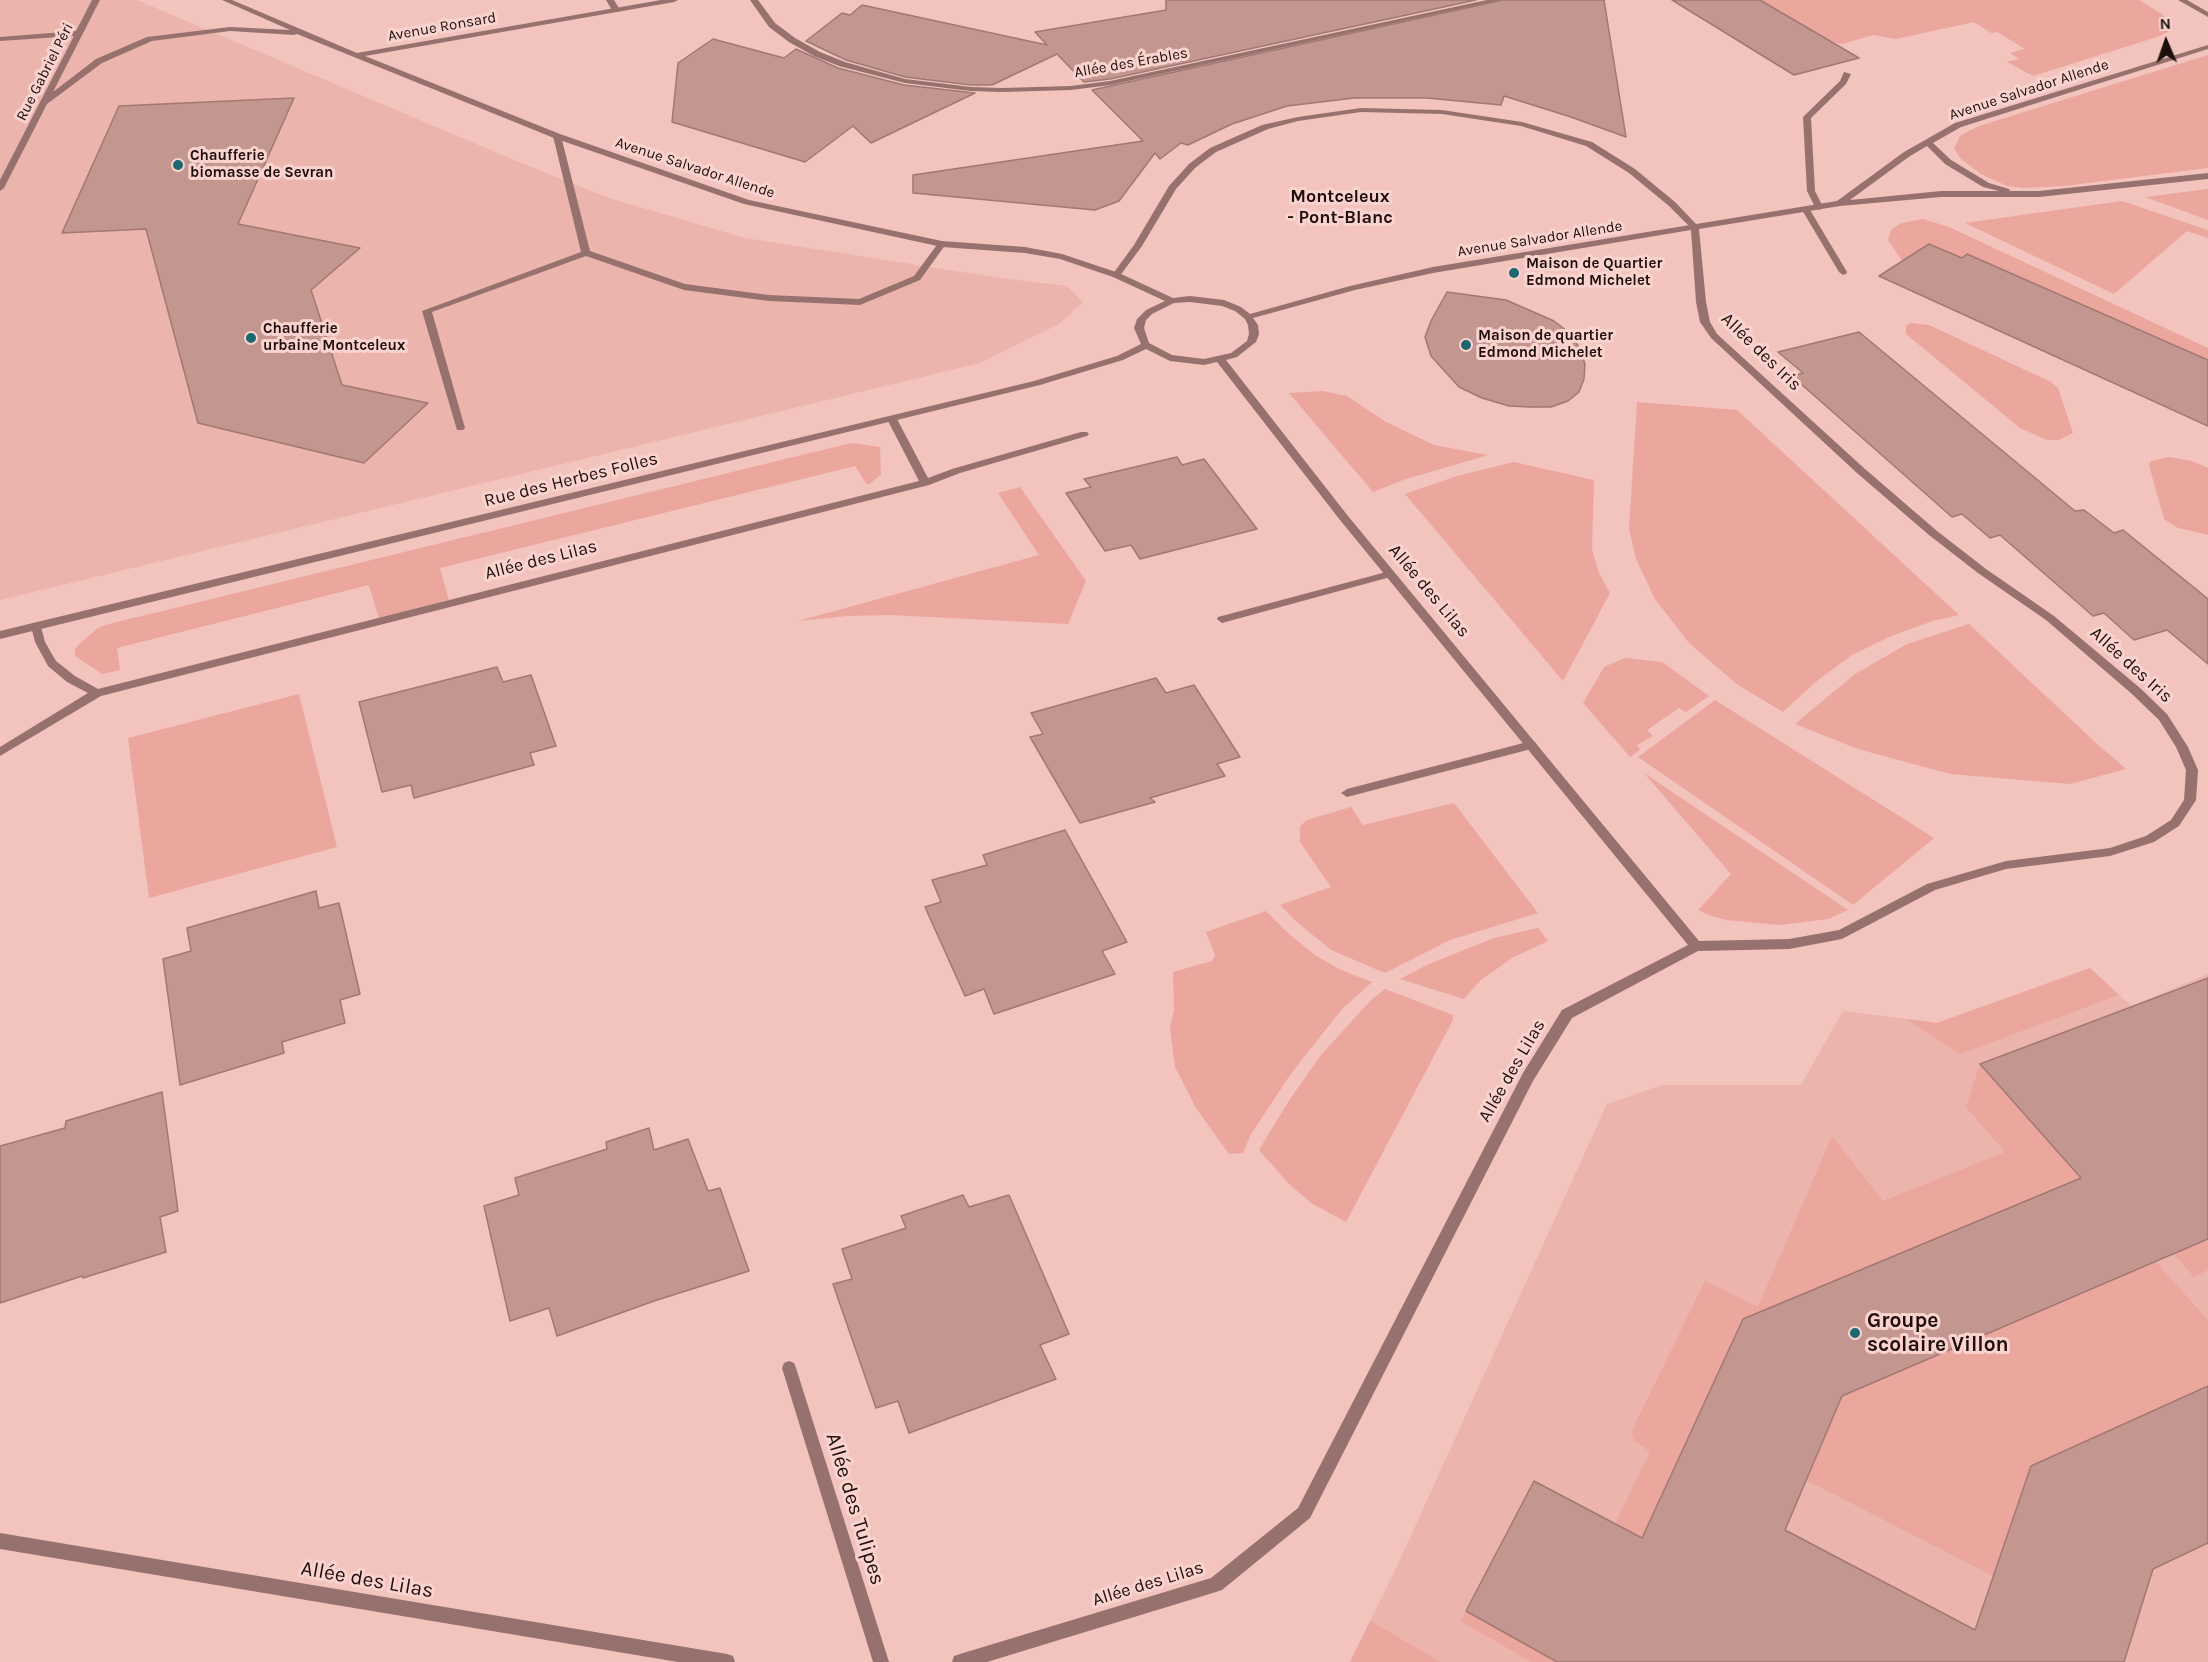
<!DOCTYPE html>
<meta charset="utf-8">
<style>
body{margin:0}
#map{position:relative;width:2208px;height:1662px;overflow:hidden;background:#f3c3bd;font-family:Karla,sans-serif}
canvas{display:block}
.north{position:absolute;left:2136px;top:12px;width:60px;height:60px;-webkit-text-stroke:4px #fad3ce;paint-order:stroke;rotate:358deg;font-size:16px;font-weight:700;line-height:24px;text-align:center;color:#1f0f0d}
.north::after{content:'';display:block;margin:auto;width:21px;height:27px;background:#1f0f0d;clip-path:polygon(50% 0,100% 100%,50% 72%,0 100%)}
</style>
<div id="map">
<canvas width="2208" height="1662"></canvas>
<div class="north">N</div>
</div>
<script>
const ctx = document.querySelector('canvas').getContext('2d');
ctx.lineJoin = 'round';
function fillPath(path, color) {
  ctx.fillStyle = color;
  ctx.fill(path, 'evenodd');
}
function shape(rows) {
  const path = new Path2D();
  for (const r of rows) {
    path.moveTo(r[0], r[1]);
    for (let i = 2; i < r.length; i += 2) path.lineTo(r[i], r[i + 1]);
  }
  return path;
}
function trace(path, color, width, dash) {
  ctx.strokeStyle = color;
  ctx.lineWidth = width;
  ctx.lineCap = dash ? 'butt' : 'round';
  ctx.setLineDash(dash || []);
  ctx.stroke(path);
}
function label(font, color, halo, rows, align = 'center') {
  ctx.font = font + ' Karla,sans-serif';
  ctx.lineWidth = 6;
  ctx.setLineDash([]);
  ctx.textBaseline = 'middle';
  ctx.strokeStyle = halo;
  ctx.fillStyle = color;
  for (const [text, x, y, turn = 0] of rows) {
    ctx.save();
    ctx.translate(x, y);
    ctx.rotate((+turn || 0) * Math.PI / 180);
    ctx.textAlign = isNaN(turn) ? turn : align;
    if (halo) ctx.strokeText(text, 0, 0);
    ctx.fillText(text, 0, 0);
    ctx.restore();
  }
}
fillPath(shape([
 [0,0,137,0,521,163,609,198,745,238,1000,278,1067,286,1083,302,1059,324,980,363,0,600],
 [2090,968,2131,1006,2208,974,2208,1662,1350,1662,1399,1562,1607,1104,1662,1085,1801,1085,1843,1011,1937,1023]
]), '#ebb4ad');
fillPath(shape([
 [1760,0,2139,0,2162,14,2171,25,2168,32,2157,37,2033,76,2007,62,2019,59,2010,53,2025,49,1997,32,1991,33,1974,22,1896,39,1873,35,1842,44,1831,42],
 [2208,55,2208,168,2064,186,2022,188,2007,186,1981,174,1961,159,1954,149,1960,136,1979,126],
 [2208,189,2208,220,2145,197],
 [2122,201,2208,230,2208,238,2187,231,2114,294,1965,223],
 [1923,219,1949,227,2208,348,2208,367,2183,349,1967,254,1962,258,1929,244,1902,261,1888,240,1891,230,1901,223],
 [1910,323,1929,325,2051,382,2058,388,2073,433,2059,440,2047,440,2020,428,1906,334,1906,326],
 [1323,391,1347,396,1386,422,1434,445,1488,455,1403,480,1373,492,1289,393],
 [1637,402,1737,410,1959,615,1933,621,1891,636,1852,655,1818,680,1783,712,1738,685,1689,643,1655,599,1636,559,1629,529],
 [851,443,880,447,881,474,871,483,867,485,855,466,440,568,449,600,379,619,369,585,117,648,120,670,102,674,75,656,75,649,80,643,98,628,109,624],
 [2169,457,2192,461,2208,468,2208,535,2178,528,2164,519,2149,465,2151,461],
 [1514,462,1594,480,1592,549,1599,573,1610,593,1563,681,1405,494,1457,476],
 [1020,487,1086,581,1068,624,890,615,847,616,798,621,1039,555,998,493],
 [1969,624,2096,743,2126,769,2070,784,1950,774,1858,749,1795,724,1855,674,1907,644],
 [1625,658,1662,662,1709,696,1686,712,1679,708,1647,730,1653,736,1637,745,1640,750,1630,757,1583,703,1604,667],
 [299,694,337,847,149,898,128,738],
 [1715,700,1934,838,1853,905,1638,757],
 [1644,773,1848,910,1828,919,1780,925,1726,920,1709,915,1698,910,1731,874],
 [1454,803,1538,913,1450,940,1385,973,1331,950,1297,922,1280,905,1331,887,1300,842,1300,826,1307,820,1351,807,1363,825],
 [1266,911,1290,935,1315,955,1341,970,1372,982,1342,1009,1290,1075,1251,1134,1243,1153,1229,1154,1196,1108,1175,1067,1170,1028,1174,1010,1173,972,1212,961,1215,955,1206,932],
 [1538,928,1548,941,1512,958,1481,980,1464,999,1400,979,1429,964,1494,938],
 [2090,968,2119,995,1960,1054,1906,1019,1937,1023],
 [1385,989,1453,1015,1453,1020,1346,1222,1311,1203,1289,1184,1259,1150,1290,1099,1321,1055,1371,1000],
 [1980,1064,2081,1178,1743,1319,1642,1538,1615,1524,1650,1452,1634,1440,1632,1433,1635,1424,1705,1281,1758,1307,1832,1136,1883,1201,2005,1152,1966,1107],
 [2208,1240,2208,1270,2194,1277,2174,1254],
 [2156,1262,2208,1320,2208,1386,2031,1466,1993,1576,1806,1480,1842,1396],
 [1466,1611,1490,1624,1557,1662,1532,1662,1460,1621],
 [1370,1621,1441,1662,1350,1662]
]), '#eba69e');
const building = shape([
 [1166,0,1476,0,1110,79,1084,82,1057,54,992,85,971,85,905,77,846,60,806,41,842,13,850,15,862,5,1047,45,1035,32,1166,10,1166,0],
 [1503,0,1604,0,1626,137,1571,117,1504,96,1501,105,1427,98,1354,98,1287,106,1232,124,1188,145,1181,143,1160,159,1155,153,1119,201,1095,210,913,193,913,175,1143,141,1092,90,1503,0],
 [1672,0,1760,0,1859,58,1794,75,1672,0],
 [713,39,784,58,796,49,838,68,904,85,975,93,871,143,853,126,805,162,672,122,678,63,713,39],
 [294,98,238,224,360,248,311,290,342,385,428,403,364,463,198,423,146,229,62,233,119,106,294,98],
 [1929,244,1962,258,1967,254,2208,360,2208,426,1879,276,1929,244],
 [1447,292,1506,300,1554,321,1567,331,1579,347,1585,364,1584,379,1579,392,1568,401,1551,407,1530,407,1509,406,1482,398,1459,387,1431,356,1425,337,1431,321,1447,292],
 [1859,332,2075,511,2084,510,2114,533,2123,530,2208,599,2208,664,2167,630,2134,640,2104,613,2093,616,2000,535,1990,538,1962,514,1952,517,1792,376,1803,373,1778,352,1859,332],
 [1177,457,1182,465,1204,459,1257,529,1140,559,1131,545,1105,551,1066,493,1091,487,1084,479,1177,457],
 [497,667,503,682,531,675,556,746,530,753,534,765,414,798,411,785,382,792,359,702,497,667],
 [1156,678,1166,693,1194,685,1240,757,1217,764,1225,776,1150,798,1155,802,1080,823,1030,737,1043,734,1031,713,1156,678],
 [1065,830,1127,942,1102,951,1115,974,994,1014,984,989,965,996,925,907,941,902,932,880,987,865,983,855,1065,830],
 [316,891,319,908,339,903,360,994,340,1000,345,1023,282,1042,284,1053,180,1085,163,959,191,951,187,928,316,891],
 [2208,978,2208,1239,1842,1396,1785,1530,1975,1630,2031,1466,2208,1386,2208,1543,2153,1569,2124,1662,1557,1662,1466,1611,1534,1481,1642,1538,1743,1319,2081,1178,1980,1064,2208,978],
 [162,1092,178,1211,160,1217,166,1252,83,1278,82,1276,0,1303,0,1146,65,1128,66,1121,162,1092],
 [649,1128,654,1150,688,1139,708,1191,720,1188,749,1271,654,1301,557,1336,549,1308,510,1321,484,1206,519,1195,515,1178,607,1149,606,1142,649,1128],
 [963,1195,969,1207,1009,1195,1069,1334,1040,1345,1056,1379,909,1433,898,1401,876,1408,833,1284,852,1279,842,1249,906,1228,901,1216,963,1195]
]);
fillPath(building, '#c39690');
trace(building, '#a37872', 1.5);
fillPath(shape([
 [606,0,614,0,620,10,619,12,613,12,606,0],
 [1844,72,1851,74,1846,84,1811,118,1815,191,1823,207,1819,210,1815,207,1807,191,1803,117,1840,81,1844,72],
 [1361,108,1442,110,1522,122,1592,142,1635,169,1675,202,1699,227,1692,229,1669,206,1629,173,1586,146,1521,126,1442,114,1361,112,1298,121,1268,129,1216,152,1195,168,1176,189,1142,246,1119,277,1113,277,1112,275,1134,245,1169,186,1189,164,1210,148,1262,125,1298,117,1361,108],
 [554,134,561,136,590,251,685,284,769,295,859,299,914,276,939,242,946,244,920,280,860,305,769,301,684,290,586,256,432,312,465,428,463,430,457,430,422,311,581,252,553,136,554,134],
 [1806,207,1810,210,1847,272,1846,274,1843,275,1839,272,1802,210,1806,207],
 [892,416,897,419,928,478,952,469,1081,432,1087,432,1089,434,1087,436,960,473,929,485,101,696,0,756,0,747,88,693,67,682,48,666,35,642,31,626,32,623,40,623,45,642,56,661,75,676,98,689,919,481,887,419,892,416],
 [1390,571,1394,572,1395,574,1394,576,1222,623,1217,619,1218,617,1390,571],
 [1531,741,1535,742,1537,745,1535,748,1347,797,1341,793,1347,789,1531,741]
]), '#97716d');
fillPath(shape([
 [92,0,100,0,53,92,96,59,147,37,230,27,290,30,222,0,232,0,357,53,661,0,678,0,674,2,365,56,560,134,749,200,942,241,1025,247,1062,254,1119,273,1173,298,1190,296,1224,300,1241,307,1250,314,1350,286,1433,267,1837,201,1904,152,1955,123,2208,45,2208,49,1961,127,1933,143,1951,160,1989,183,2009,189,2010,191,2039,191,2208,173,2208,179,2039,197,1941,197,1840,206,1699,229,1706,302,1710,322,1717,334,1865,469,1937,531,1986,569,2054,616,2140,688,2167,714,2188,747,2198,770,2196,800,2179,826,2154,842,2110,856,2006,869,1935,890,1842,939,1789,949,1698,951,1572,1018,1533,1081,1310,1518,1222,1590,1216,1592,987,1662,952,1662,954,1656,960,1654,1211,1578,1298,1508,1523,1073,1562,1010,1688,945,1340,520,1217,362,1204,365,1170,361,1146,349,1123,360,1040,385,0,639,0,631,1034,381,1117,356,1141,344,1134,328,1137,319,1146,310,1165,301,1113,277,1060,259,1025,253,942,247,744,204,554,138,297,34,294,35,230,31,152,41,102,63,47,104,4,188,0,191,0,180,74,36,0,41,0,37,76,31,92,0],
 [1927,146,1945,164,1983,187,1999,191,1941,191,1850,200,1910,156,1927,146],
 [1691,230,1696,302,1700,322,1711,338,1857,473,1929,535,1978,573,2046,620,2132,694,2159,720,2176,747,2186,770,2184,800,2171,820,2146,836,2110,848,2006,861,1927,884,1839,930,1789,939,1699,941,1348,516,1226,360,1237,357,1256,342,1259,334,1258,325,1253,318,1355,290,1433,273,1691,230],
 [1190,302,1222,306,1235,311,1245,319,1248,325,1249,334,1247,341,1231,353,1204,359,1172,355,1149,343,1144,328,1146,320,1152,314,1174,303,1190,302],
 [750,0,758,0,775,23,795,38,820,52,845,62,905,79,971,87,1002,88,1071,86,1110,81,1487,0,1501,0,1110,85,1071,90,1002,92,971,91,905,83,839,66,814,56,789,42,769,27,750,0],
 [2178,0,2187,0,2208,12,2208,17,2178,0],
 [789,1361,794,1363,796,1368,889,1662,873,1662,782,1368,784,1363,789,1361],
 [0,1533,727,1654,733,1656,735,1662,678,1662,0,1549,0,1533]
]), '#97716d');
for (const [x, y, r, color] of [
 [178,165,6,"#1c6871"],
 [1514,273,6,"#1c6871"],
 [251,338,6,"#1c6871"],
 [1466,345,6,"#1c6871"],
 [1855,1333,6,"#1c6871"]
]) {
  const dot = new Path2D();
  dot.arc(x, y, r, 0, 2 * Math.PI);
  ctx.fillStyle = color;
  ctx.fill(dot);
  trace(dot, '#fad3ce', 2);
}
label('15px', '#1f0f0d', '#fad3ce', [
 ["Avenue Ronsard",442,27,-10],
 ["Allée des Érables",1131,63,-10],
 ["Rue Gabriel Péri",45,72,-63],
 ["Avenue Salvador Allende",2029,90,-18],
 ["Avenue Salvador Allende",695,168,18],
 ["Avenue Salvador Allende",1540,239,-9]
]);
label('bold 15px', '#1f0f0d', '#fad3ce', [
 ["Chaufferie",190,156],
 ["biomasse de Sevran",190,173],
 ["Maison de Quartier",1526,264],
 ["Edmond Michelet",1526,281],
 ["Chaufferie",263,329],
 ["urbaine Montceleux",263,346],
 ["Maison de quartier",1478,336],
 ["Edmond Michelet",1478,353]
], 'left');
label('bold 18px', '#1f0f0d', '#fad3ce', [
 ["Montceleux",1340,197],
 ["- Pont-Blanc",1340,218]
]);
label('18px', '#1f0f0d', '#fad3ce', [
 ["Allée des Iris",1761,352,44],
 ["Rue des Herbes Folles",571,480,-14],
 ["Allée des Lilas",541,560,-14],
 ["Allée des Lilas",1429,591,50],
 ["Allée des Iris",2131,665,42],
 ["Allée des Lilas",1512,1071,-60],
 ["Allée des Lilas",1148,1584,-17]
]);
label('bold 21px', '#1f0f0d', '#fad3ce', [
 ["Groupe",1867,1321],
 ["scolaire Villon",1867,1345]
], 'left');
label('21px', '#1f0f0d', '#fad3ce', [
 ["Allée des Tulipes",855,1509,73],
 ["Allée des Lilas",367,1580,10]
]);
</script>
